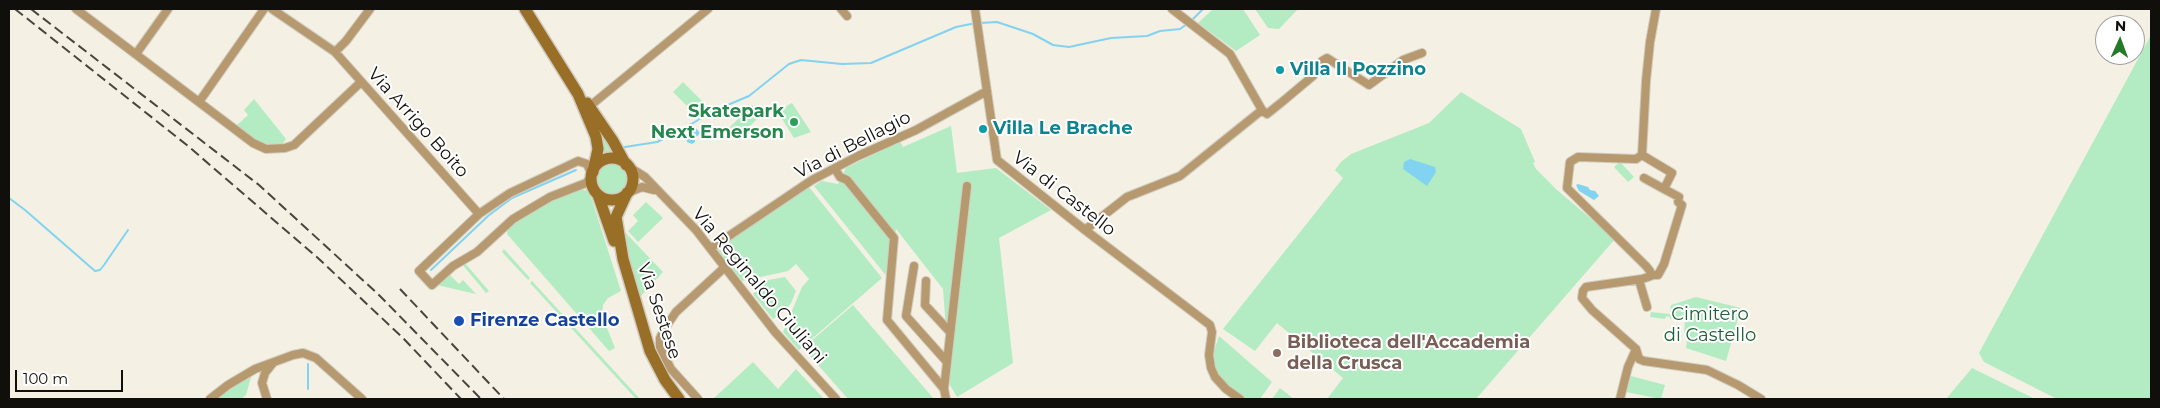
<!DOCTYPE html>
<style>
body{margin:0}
#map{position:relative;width:2160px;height:408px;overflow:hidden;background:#f4f0e3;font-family:Montserrat,sans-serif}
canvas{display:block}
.frame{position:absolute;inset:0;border:10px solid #110f0b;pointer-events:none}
.north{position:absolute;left:2095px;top:15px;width:50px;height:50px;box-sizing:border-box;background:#fff;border:1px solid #a09f9d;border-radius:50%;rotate:2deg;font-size:14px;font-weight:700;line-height:20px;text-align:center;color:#110f0b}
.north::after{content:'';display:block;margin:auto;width:18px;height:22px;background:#237a28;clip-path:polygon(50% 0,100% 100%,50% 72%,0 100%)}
.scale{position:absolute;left:15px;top:370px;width:108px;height:22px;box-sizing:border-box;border:2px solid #110f0b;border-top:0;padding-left:6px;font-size:15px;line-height:18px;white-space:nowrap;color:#110f0b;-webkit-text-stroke:4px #fff;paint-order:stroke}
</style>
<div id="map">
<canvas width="2160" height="408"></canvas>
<div class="frame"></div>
<div class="north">N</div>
<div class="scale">100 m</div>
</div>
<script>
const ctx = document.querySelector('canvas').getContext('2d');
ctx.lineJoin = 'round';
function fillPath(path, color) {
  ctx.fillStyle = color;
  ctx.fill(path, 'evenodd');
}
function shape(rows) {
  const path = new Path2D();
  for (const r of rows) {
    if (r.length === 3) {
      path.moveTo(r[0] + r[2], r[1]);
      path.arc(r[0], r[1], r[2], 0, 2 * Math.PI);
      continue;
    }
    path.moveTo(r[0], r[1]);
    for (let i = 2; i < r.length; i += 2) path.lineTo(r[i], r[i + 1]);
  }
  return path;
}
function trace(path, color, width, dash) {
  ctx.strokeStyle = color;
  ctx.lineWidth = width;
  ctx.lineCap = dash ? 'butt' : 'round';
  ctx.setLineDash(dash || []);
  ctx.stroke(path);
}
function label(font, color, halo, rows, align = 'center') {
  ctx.font = font + ' Montserrat,sans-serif';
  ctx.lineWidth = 4;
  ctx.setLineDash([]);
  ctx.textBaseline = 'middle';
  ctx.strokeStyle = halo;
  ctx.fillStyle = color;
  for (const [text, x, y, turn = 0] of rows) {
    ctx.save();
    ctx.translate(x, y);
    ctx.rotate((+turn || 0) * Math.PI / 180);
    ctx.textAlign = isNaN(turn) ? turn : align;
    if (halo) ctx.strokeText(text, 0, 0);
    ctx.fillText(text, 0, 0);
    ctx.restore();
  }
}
fillPath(shape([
 [1213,9,1243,9,1260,35,1236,51,1198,23],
 [1255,9,1298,9,1279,29,1268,28],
 [2151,35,2151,399,2057,399,1984,362,1979,353],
 [683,82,704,103,694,113,673,92],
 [1461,92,1521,129,1535,162,1533,163,1536,169,1557,190,1615,239,1476,399,1327,399,1343,378,1277,323,1255,351,1223,329,1343,178,1335,170,1341,162,1351,154,1429,123],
 [254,99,286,139,283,143,269,147,260,145,236,126,248,115,244,110],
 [792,103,811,132,794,138,777,111],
 [752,105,762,114,737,139,727,130],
 [951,126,957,173,996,168,1051,210,999,238,1013,363,957,397,950,385,943,289,896,229,888,278,814,186,822,181,838,184,846,168,900,141,903,147],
 [603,136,605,139,615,155,601,157],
 [1620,162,1634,177,1628,182,1614,167],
 [613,179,17],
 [809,187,882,278,799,350,783,332,802,287,809,279,796,264,788,271,742,281,715,248],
 [579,190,585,190,590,194,621,291,608,298,603,305,602,316,615,348,609,351,507,234,508,228,519,219,549,202],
 [646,202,663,218,638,242,628,231,638,221,633,215],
 [621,228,663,272,640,297],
 [504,249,530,278,528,280,502,252],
 [464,262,489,291,486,293,462,264],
 [449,274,459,284,463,280,476,294,437,285],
 [785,277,796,291,791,303,786,310,773,319,753,294,759,286,768,280],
 [532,281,640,399,636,399,530,283],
 [1696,297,1741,308,1726,361,1686,348,1688,333,1684,333,1685,321,1670,319,1670,317,1666,316,1665,319,1650,317,1651,312,1670,314,1671,305],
 [853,305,934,399,848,399,803,348],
 [1219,336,1272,382,1260,399,1246,399,1221,379,1214,366,1213,354],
 [753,362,778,389,796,369,824,399,713,399],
 [1972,368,2035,399,1946,399],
 [252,374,246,395,241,399,213,399],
 [1631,376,1665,385,1661,399,1626,392],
 [1280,388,1294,399,1272,399]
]), '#b3ecc2');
fillPath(shape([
 [696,128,700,133,695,139,695,142,692,144,687,142,686,135],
 [1410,159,1435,167,1436,172,1427,186,1403,169,1404,162],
 [1578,184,1588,187,1590,190,1595,191,1599,196,1594,200,1579,191,1576,185]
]), '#82d3f1');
trace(shape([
 [1191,21,1203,9],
 [980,23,997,22,1033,34,1053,45,1069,47,1111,38,1147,36,1160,31,1180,29,1187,24],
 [625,147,657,142,685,128,711,112,749,96,789,64,801,60,842,64,871,63,956,27,976,23],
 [9,198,25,210,95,271,100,270,104,265,128,230],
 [431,270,488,216,512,198,576,170],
 [308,364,308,389]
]), '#82d3f1', 2);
const minor = shape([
 [76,9,253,143,266,149,285,148,294,145,361,82],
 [272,9,335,52,479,214],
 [841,9,847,16],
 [975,9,997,160,1085,230,1210,325,1212,332,1209,355,1211,368,1215,377,1226,389,1240,399],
 [1172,9,1230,54,1262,110],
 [1656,9,1650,42,1646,81,1642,155,1636,159,1578,157,1570,162,1567,188,1646,266,1650,271,1651,276,1642,279,1586,287,1583,291,1582,298,1592,310,1636,349,1639,359,1644,361,1707,370,1738,385,1761,399],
 [335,52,346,41,370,9],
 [136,54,168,9],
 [199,102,264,9],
 [590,106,708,9],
 [1262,110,1267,114,1282,102,1313,76,1322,61,1327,58,1369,85,1403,60,1422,53],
 [1642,155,1672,173,1664,189,1679,197,1678,202,1682,205,1664,264,1658,275,1651,275],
 [626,165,645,177,696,230,775,332,836,399],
 [835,169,840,177,847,180,894,238,887,320,944,389],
 [591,177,586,183,550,197,513,219,477,252,453,266,432,285,419,271,479,214,510,193,578,161,587,164,591,173],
 [1644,178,1664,189],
 [627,193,642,187,654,190],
 [1085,230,1127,197,1180,176,1262,110],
 [711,248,812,180,858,156,916,130,987,91],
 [914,266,906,316,947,362],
 [1639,280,1647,307],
 [926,281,925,305,950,332],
 [210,399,228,385,255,369,293,355,303,353,316,358,362,399],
 [267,399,262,383,265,373,273,363],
 [698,399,671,369,660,347,660,338,665,328,676,312,725,267],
 [946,399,944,389,967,186],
 [1620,399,1628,367,1636,349]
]);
const secondary = shape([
 [525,9,578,94,596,137,598,149,593,172],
 [587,103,613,141,626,165],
 [612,179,21],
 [627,193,616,217,623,259,650,351,665,380,679,399],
 [598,195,614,241]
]);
trace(minor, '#d0ccc0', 10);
trace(secondary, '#d0ccc0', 14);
trace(minor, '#b7996f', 8);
trace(secondary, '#996e27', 11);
trace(shape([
 [15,9,188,146,319,259,403,338,461,399],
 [31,9,259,185,378,294,481,399],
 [400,289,504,399]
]), '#48453f', 2, [10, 5]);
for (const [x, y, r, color] of [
 [1280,70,5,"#0f9aa8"],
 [794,122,5,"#2e9e5b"],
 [983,129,5,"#0f9aa8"],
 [459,321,6,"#1a4fb4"],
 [1277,353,5,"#8d6e63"]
]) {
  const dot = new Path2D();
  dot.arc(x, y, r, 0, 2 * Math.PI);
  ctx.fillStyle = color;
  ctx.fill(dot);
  trace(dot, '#fff', 2);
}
label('bold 18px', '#0d838f', '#fff', [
 ["Villa Il Pozzino",1290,70],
 ["Villa Le Brache",993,129]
], 'left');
label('bold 18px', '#27864d', '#fff', [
 ["Skatepark",784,112],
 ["Next Emerson",784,133]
], 'right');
label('18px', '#110f0b', '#fff', [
 ["Via Arrigo Boito",418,123,48],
 ["Via di Bellagio",853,145,-27],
 ["Via di Castello",1064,194,38],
 ["Via Reginaldo Giuliani",759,286,50],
 ["Via Sestese",659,311,71]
]);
label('18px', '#1e6137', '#fff', [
 ["Cimitero",1710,315],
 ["di Castello",1710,336]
]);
label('bold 18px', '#164399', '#fff', [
 ["Firenze Castello",470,321]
], 'left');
label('bold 18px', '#785e54', '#fff', [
 ["Biblioteca dell'Accademia",1287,343],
 ["della Crusca",1287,364]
], 'left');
</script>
